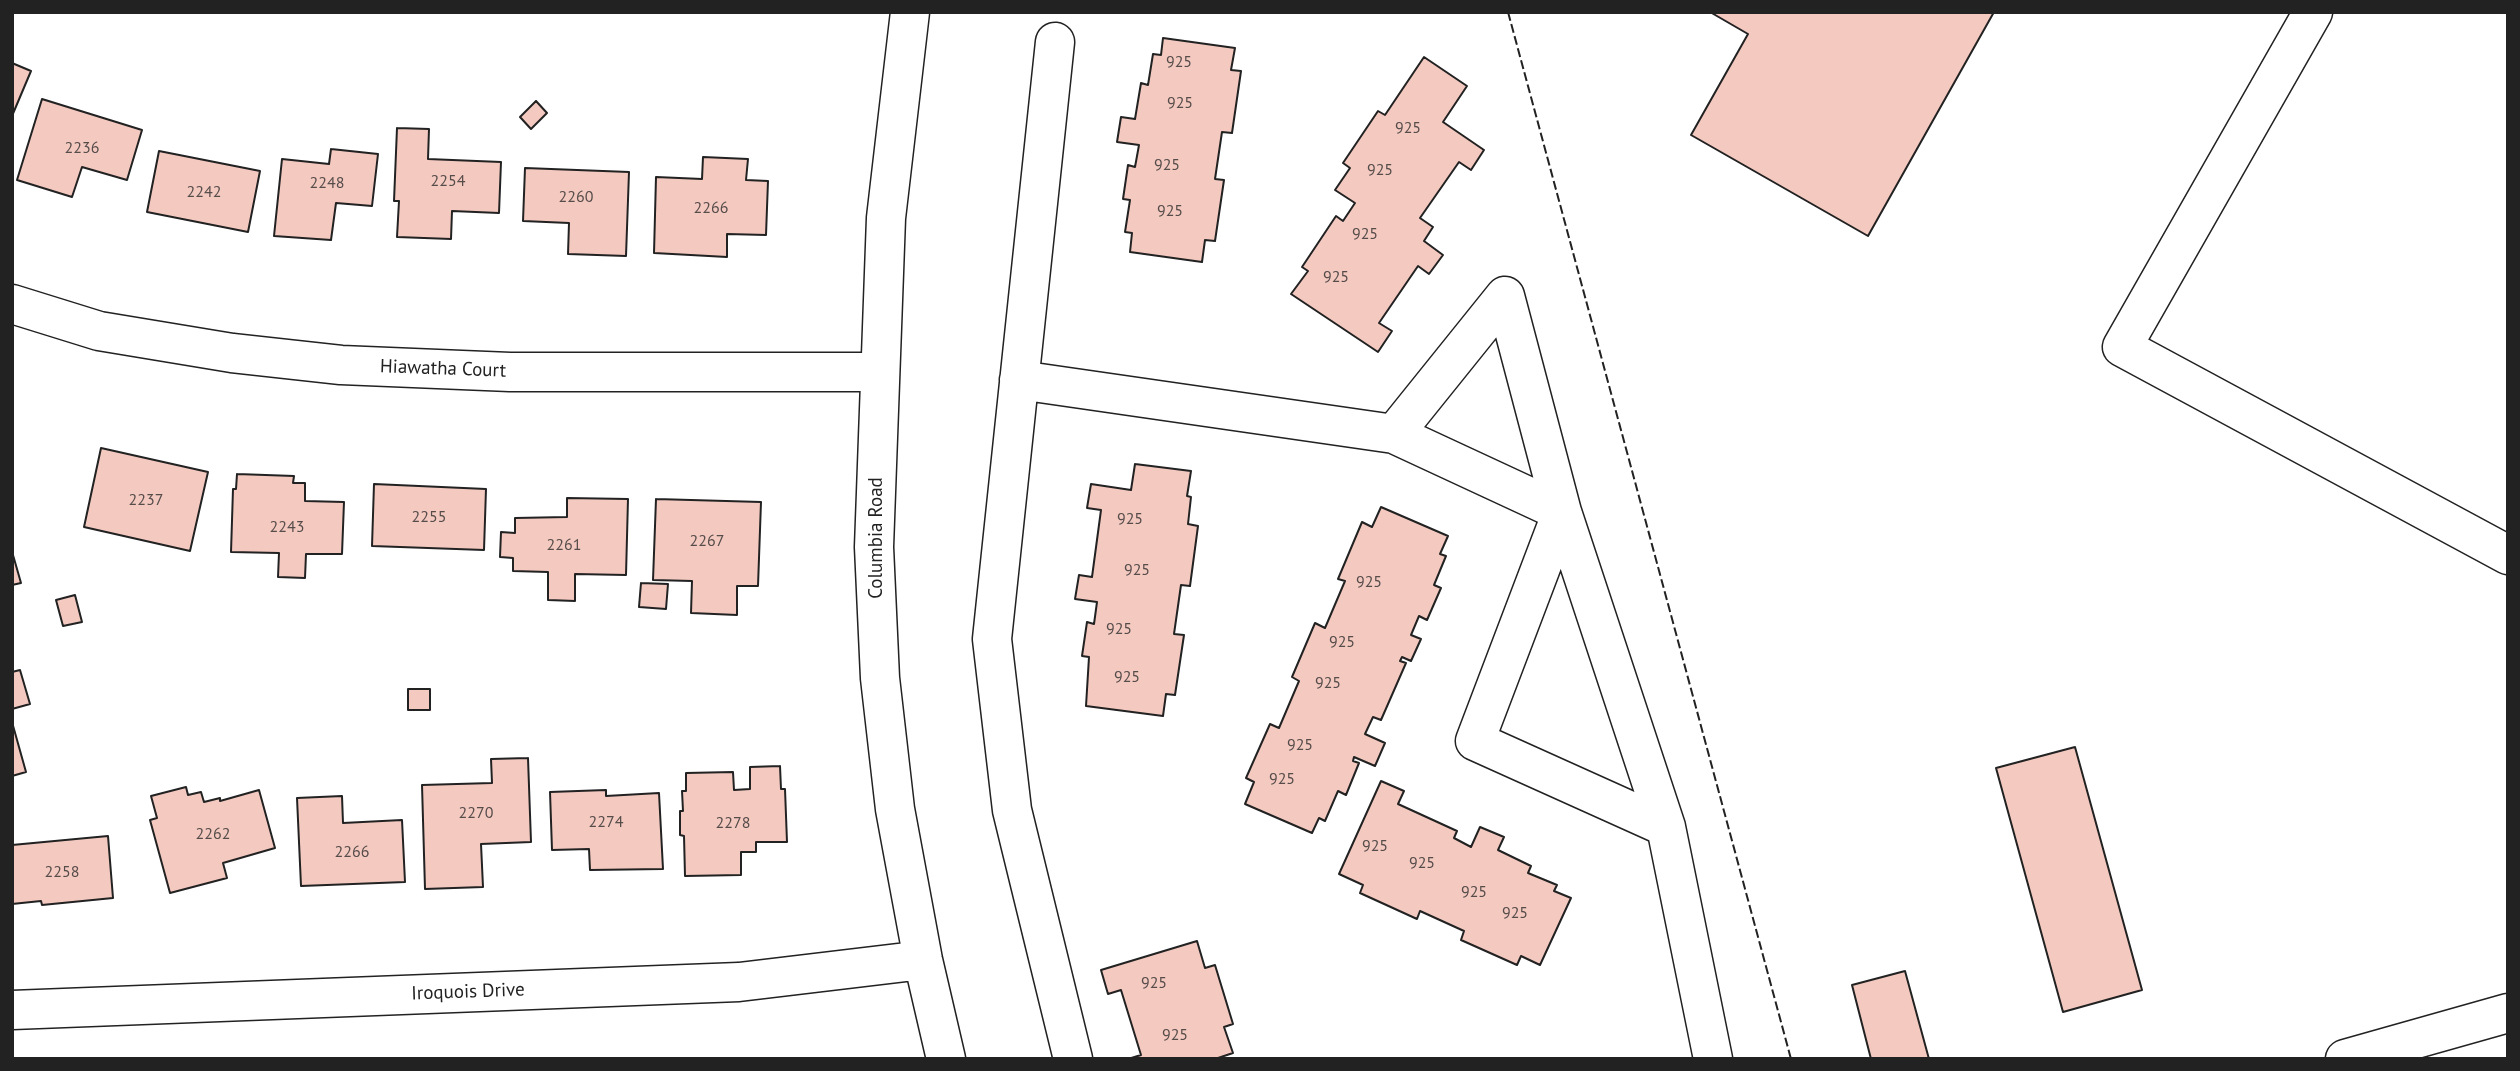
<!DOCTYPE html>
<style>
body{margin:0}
#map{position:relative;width:2520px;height:1071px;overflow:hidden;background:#fff;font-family:"PT Sans",sans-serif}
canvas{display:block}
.frame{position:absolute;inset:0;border:14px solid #222;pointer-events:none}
</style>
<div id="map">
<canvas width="2520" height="1071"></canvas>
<div class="frame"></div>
</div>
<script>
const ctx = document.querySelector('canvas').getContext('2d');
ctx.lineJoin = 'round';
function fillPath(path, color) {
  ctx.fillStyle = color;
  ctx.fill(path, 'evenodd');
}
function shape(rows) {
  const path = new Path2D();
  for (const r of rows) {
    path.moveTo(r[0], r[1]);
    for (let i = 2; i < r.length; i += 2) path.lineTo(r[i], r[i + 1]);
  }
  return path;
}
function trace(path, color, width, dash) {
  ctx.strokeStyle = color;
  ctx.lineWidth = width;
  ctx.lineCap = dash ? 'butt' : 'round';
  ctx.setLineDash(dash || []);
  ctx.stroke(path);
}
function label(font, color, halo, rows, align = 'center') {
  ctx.font = font + ' "PT Sans",sans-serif';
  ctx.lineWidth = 5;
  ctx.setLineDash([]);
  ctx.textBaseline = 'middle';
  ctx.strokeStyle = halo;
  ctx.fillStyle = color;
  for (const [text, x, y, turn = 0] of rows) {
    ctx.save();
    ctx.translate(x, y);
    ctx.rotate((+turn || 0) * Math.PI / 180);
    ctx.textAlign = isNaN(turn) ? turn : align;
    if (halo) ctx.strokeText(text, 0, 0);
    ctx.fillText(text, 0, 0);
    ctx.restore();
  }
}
const building = shape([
 [1710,12,1994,12,1868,236,1691,135,1748,34,1710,12],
 [1163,38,1235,48,1231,70,1241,71,1232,133,1222,132,1215,179,1224,180,1215,241,1205,240,1202,262,1130,252,1132,233,1125,232,1130,200,1123,199,1128,165,1135,167,1139,145,1117,142,1121,117,1135,119,1141,83,1148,85,1153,54,1161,55,1163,38],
 [1424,57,1467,86,1443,122,1484,150,1471,170,1459,162,1420,218,1433,227,1424,241,1443,255,1429,274,1418,266,1379,323,1392,331,1378,352,1291,294,1308,271,1302,267,1336,216,1343,221,1355,203,1335,190,1350,168,1343,163,1378,111,1385,115,1424,57],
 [12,63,31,71,12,116,12,63],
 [42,99,142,130,127,180,82,167,72,197,17,180,42,99],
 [536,101,547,113,531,129,520,117,536,101],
 [397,128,429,129,428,159,501,162,499,213,452,211,451,239,397,237,399,201,394,201,397,128],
 [331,149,378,154,372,206,336,203,331,240,274,236,282,159,329,164,331,149],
 [159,151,260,171,248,232,147,212,159,151],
 [703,157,748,159,746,180,768,181,766,235,727,234,727,257,654,253,656,177,702,179,703,157],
 [525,168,629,172,626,256,568,254,569,223,523,221,525,168],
 [101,448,208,472,190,551,84,527,101,448],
 [1135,464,1191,471,1187,496,1191,497,1188,524,1198,526,1190,586,1181,585,1174,634,1184,635,1175,695,1166,694,1163,716,1086,706,1089,657,1082,656,1087,622,1094,624,1097,602,1075,599,1079,575,1092,577,1101,510,1087,508,1091,484,1131,490,1135,464],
 [237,474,294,476,293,483,305,483,305,501,344,502,342,554,306,554,305,578,278,577,279,553,231,552,233,489,236,489,237,474],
 [374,484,486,489,484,550,372,546,374,484],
 [567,498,628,499,626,575,575,574,575,601,548,600,548,572,513,571,513,558,500,557,501,532,515,533,515,518,567,517,567,498],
 [656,499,761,502,758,586,737,586,737,615,691,613,692,581,653,580,656,499],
 [1381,507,1448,536,1440,554,1446,556,1434,585,1441,588,1427,620,1419,616,1411,635,1421,639,1411,661,1402,657,1400,661,1406,663,1381,720,1373,717,1365,734,1385,743,1375,766,1354,757,1353,761,1359,763,1346,795,1338,791,1325,821,1319,818,1312,833,1245,804,1254,782,1246,778,1270,724,1279,728,1299,681,1292,677,1315,623,1325,628,1345,581,1338,579,1362,522,1372,527,1381,507],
 [13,555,21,583,12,585,12,556,13,555],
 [641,583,668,584,666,609,639,607,641,583],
 [75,595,82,622,63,626,56,600,75,595],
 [20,670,30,704,12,709,12,672,20,670],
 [408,689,430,689,430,710,408,710,408,689],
 [12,722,26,772,12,776,12,722],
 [2075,747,2142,990,2063,1012,1996,768,2075,747],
 [528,758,531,842,481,844,483,887,425,889,422,785,492,783,491,759,528,758],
 [780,766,781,789,785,789,787,842,756,842,756,852,741,852,741,875,685,876,684,836,680,835,680,811,683,811,682,791,686,791,686,773,733,772,734,790,750,789,750,767,780,766],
 [1381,781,1404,791,1398,804,1457,831,1454,838,1471,847,1480,827,1504,837,1498,850,1531,866,1528,873,1557,885,1554,891,1571,898,1540,965,1521,956,1517,965,1461,940,1464,931,1420,911,1417,919,1360,893,1363,885,1339,874,1381,781],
 [186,787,188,795,201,792,204,802,220,798,220,801,259,790,275,848,223,863,227,878,170,893,150,820,157,818,151,796,186,787],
 [606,790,606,796,659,793,663,869,590,870,589,849,552,850,550,792,606,790],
 [342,796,343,823,402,820,405,882,301,886,297,798,342,796],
 [108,836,113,898,42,905,41,901,12,904,12,845,108,836],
 [1197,941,1205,968,1215,965,1233,1024,1224,1027,1233,1053,1215,1059,1128,1059,1141,1055,1121,990,1108,994,1101,970,1197,941],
 [1905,971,1929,1059,1871,1059,1852,985,1905,971]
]);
fillPath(building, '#f3c9c0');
trace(building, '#222', 2);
const minor = shape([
 [910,12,886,218,874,547,880,678,895,809,923,960,946,1059],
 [2313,12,2122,347,2508,555],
 [1055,42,992,639,1012,810,1073,1059],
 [12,304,99,331,232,353,341,365,510,372,880,372],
 [1019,380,1394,434,1562,512,1475,741,1666,827],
 [1394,434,1505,296,1562,512,1666,827,1713,1059],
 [12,1010,739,982,923,960],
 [2345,1059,2508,1013]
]);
trace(minor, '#222', 41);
trace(minor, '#fff', 38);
trace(shape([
 [1508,12,1791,1059]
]), '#222', 2, [9, 3.5]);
label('16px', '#564c4a', null, [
 ["925",1179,62],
 ["925",1180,103],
 ["925",1408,128],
 ["2236",82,148],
 ["925",1167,165],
 ["925",1380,170],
 ["2254",448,181],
 ["2248",327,183],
 ["2242",204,192],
 ["2260",576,197],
 ["2266",711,208],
 ["925",1170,211],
 ["925",1365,234],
 ["925",1336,277],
 ["2237",146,500],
 ["2255",429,517],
 ["925",1130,519],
 ["2243",287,527],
 ["2267",707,541],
 ["2261",564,545],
 ["925",1137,570],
 ["925",1369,582],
 ["925",1119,629],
 ["925",1342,642],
 ["925",1127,677],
 ["925",1328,683],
 ["925",1300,745],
 ["925",1282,779],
 ["2270",476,813],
 ["2274",606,822],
 ["2278",733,823],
 ["2262",213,834],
 ["925",1375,846],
 ["2266",352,852],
 ["925",1422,863],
 ["2258",62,872],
 ["925",1474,892],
 ["925",1515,913],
 ["925",1154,983],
 ["925",1175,1035]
]);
label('19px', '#222', '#fff', [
 ["Hiawatha Court",443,369,2],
 ["Columbia Road",877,538,-90],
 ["Iroquois Drive",468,992,-2]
]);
</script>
